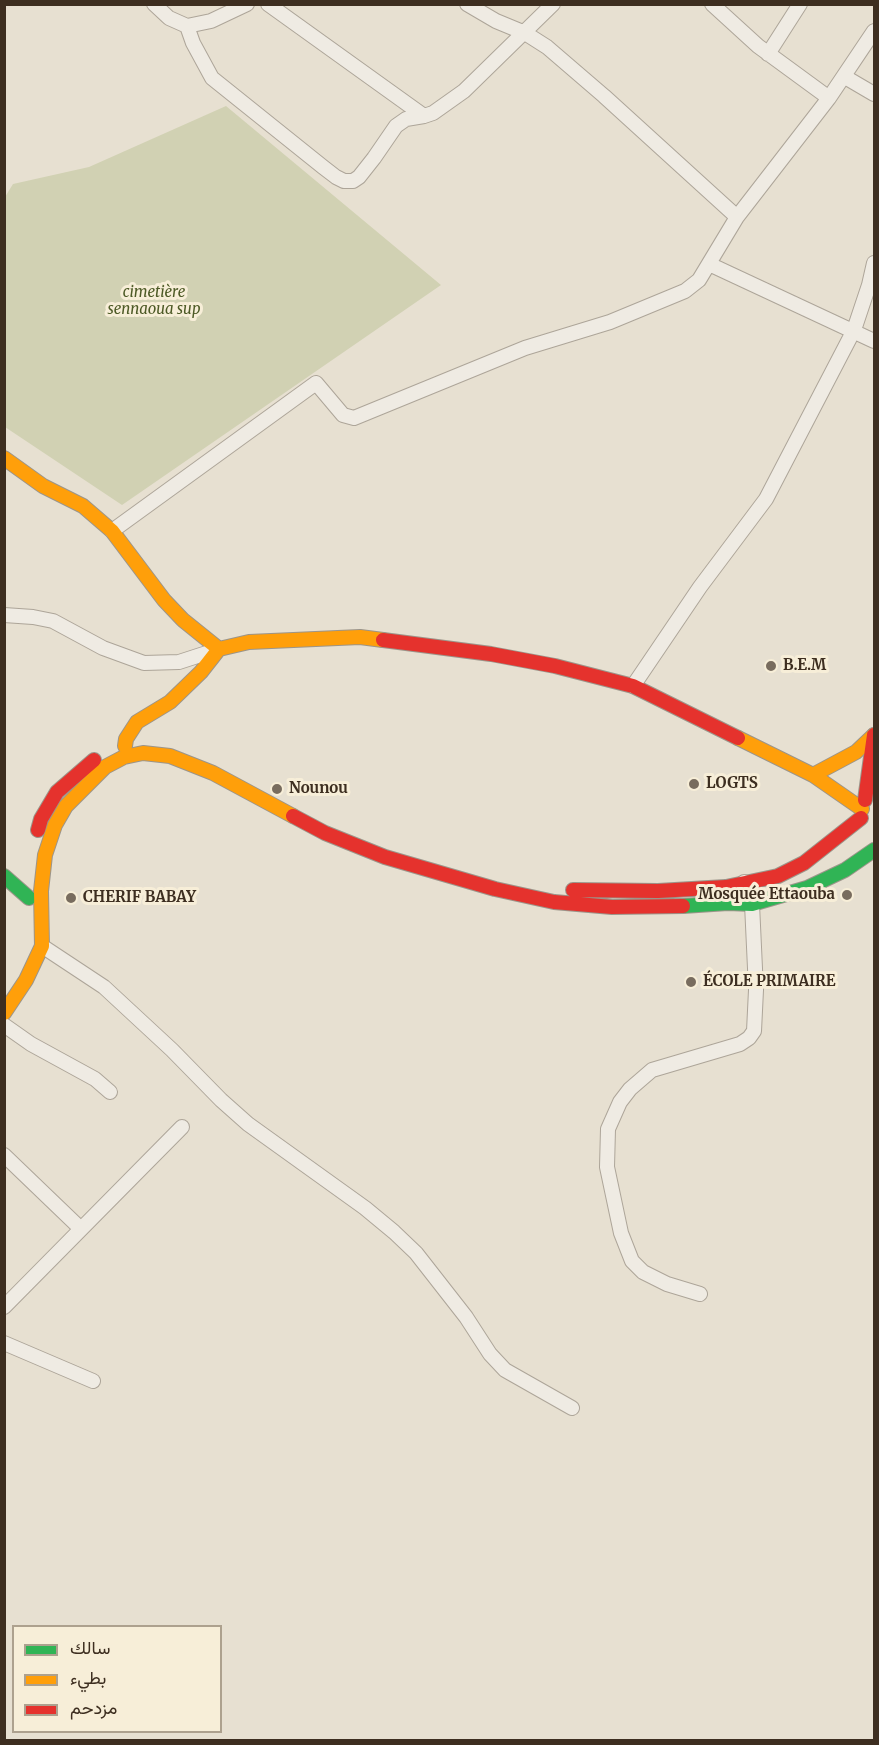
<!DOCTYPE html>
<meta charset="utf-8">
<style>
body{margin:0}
#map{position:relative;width:879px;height:1745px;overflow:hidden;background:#e7e0d1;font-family:Merriweather,Vazirmatn,serif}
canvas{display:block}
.frame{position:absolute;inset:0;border:6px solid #3d2e20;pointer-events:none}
.legend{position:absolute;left:12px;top:1625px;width:210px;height:108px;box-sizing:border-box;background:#f7eed8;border:2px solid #ada18e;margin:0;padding:8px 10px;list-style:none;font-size:18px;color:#3d2e20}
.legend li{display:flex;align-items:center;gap:12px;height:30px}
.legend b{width:30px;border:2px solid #ada18e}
</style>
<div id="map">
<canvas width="879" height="1745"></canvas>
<div class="frame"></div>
<ul class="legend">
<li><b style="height:8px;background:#30b455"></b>سالك</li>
<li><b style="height:8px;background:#ff9f0a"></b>بطيء</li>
<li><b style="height:8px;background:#e5322d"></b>مزدحم</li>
</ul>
</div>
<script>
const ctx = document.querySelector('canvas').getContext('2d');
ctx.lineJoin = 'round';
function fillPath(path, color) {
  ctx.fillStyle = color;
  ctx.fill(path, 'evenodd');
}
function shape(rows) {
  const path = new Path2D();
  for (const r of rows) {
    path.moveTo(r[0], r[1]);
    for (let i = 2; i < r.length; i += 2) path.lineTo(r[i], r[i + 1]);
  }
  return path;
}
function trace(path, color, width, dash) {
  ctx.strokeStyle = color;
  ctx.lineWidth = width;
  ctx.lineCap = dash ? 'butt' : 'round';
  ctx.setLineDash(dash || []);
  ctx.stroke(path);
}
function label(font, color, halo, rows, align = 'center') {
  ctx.font = font + ' Merriweather,serif';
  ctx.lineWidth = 6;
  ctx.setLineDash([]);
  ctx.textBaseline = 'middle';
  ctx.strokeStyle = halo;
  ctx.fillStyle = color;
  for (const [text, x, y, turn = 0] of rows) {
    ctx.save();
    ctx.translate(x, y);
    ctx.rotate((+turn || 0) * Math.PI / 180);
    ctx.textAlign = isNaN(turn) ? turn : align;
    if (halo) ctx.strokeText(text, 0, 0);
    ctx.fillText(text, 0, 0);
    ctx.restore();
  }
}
fillPath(shape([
 [226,106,441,285,122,505,5,427,5,197,13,184,89,167]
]), '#d1d1b3');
const street = shape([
 [154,4,169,18,187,26,211,21,247,4],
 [268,4,424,116],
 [467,4,496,21,525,33,547,47,604,96,737,217],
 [712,4,758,46,829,98],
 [187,26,193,43,212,78,323,167,336,177,344,181,353,181,359,177,374,158,396,126,406,119,424,116,433,113,464,91,553,4],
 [768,54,800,4],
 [845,77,874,94],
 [709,264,874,341],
 [112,531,316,383,343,415,354,418,525,348,610,322,685,291,699,280,737,217,829,98,874,31],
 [4,615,33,617,53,621,103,648,144,663,179,662,219,649],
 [633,686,700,587,766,499,854,330,869,285,874,263],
 [42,946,104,987,172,1050,221,1100,248,1124,365,1208,394,1232,416,1253,466,1317,490,1354,505,1370,572,1408],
 [4,1025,31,1044,95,1079,110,1092],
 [4,1155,81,1229],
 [700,1294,667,1284,643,1272,632,1261,621,1233,607,1167,608,1129,620,1102,630,1089,652,1070,740,1044,749,1038,754,1031,756,990,752,904,744,882],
 [4,1307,182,1127],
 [4,1343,93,1381]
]);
const fast = shape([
 [4,876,29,898],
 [683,906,728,903,752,904,807,888,845,870,874,850]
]);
const slow = shape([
 [4,458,43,486,83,506,112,531,164,600,183,620,219,649],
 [738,738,813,775,862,809],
 [125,746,126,739,137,722,170,702,201,672,219,649,249,642,360,637,383,640],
 [813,775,856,752,874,735],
 [4,1013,26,980,42,946,41,891,45,855,55,825,66,806,105,767,124,757,143,753,170,756,213,773,293,816]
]);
const jam = shape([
 [383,640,491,654,555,666,633,686,738,738],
 [865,800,874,735],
 [293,816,325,833,385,857,495,889,554,902,612,907,683,906],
 [38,830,41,819,57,792,94,760],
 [573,890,658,891,726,887,778,876,804,863,861,818]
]);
trace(street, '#ada599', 16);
trace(fast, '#9c958a', 16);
trace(slow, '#9c958a', 16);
trace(jam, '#9c958a', 16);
trace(street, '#efebe3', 14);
trace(fast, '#30b455', 14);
trace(slow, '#ff9f0a', 14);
trace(jam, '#e5322d', 14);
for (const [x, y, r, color] of [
 [771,666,6,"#786c5e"],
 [694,784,6,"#786c5e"],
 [277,789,6,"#786c5e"],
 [847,895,6,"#786c5e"],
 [71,898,6,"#786c5e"],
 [691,982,6,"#786c5e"]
]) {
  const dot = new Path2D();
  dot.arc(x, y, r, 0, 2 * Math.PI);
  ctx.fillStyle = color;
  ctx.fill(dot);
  trace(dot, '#f7eed8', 2);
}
label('italic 15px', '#4d5a26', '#f7eed8', [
 ["cimetière",154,293],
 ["sennaoua sup",154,310]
]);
label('bold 15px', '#3d2e20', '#f7eed8', [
 ["B.E.M",783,666],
 ["LOGTS",706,784],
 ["Nounou",289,789],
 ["Mosquée Ettaouba",835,895,"right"],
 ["CHERIF BABAY",83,898],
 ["ÉCOLE PRIMAIRE",703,982]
], 'left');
</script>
